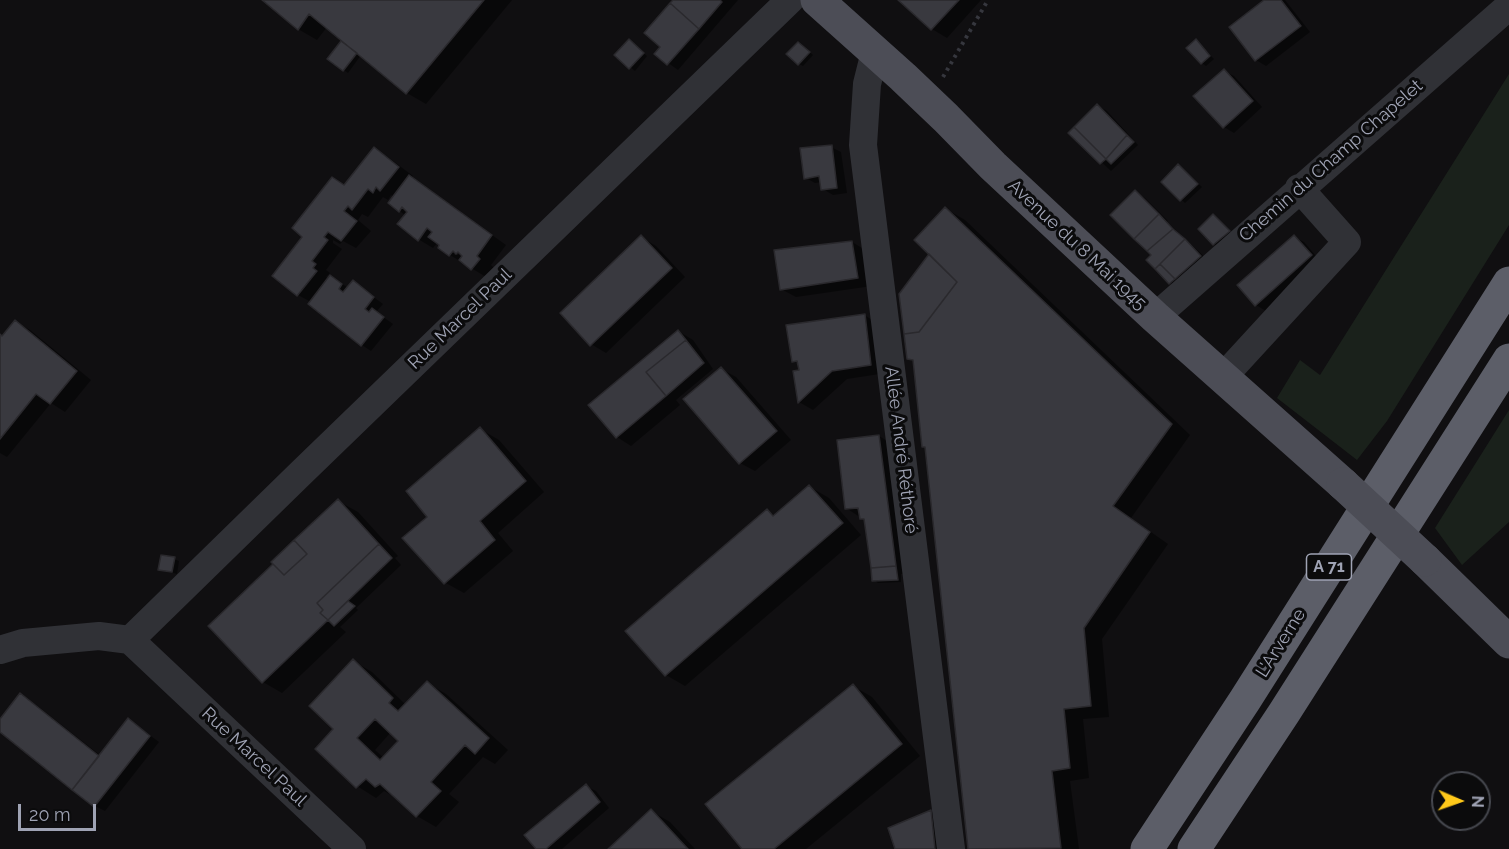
<!DOCTYPE html>
<meta charset="utf-8">
<style>
body{margin:0}
#map{position:relative;width:1509px;height:849px;overflow:hidden;background:#100f11;font-family:Raleway,sans-serif}
canvas{display:block}
.north{position:absolute;left:1431px;top:771px;width:60px;height:60px;box-sizing:border-box;background:#0b0b0c;border:2px solid #46484f;border-radius:50%;rotate:92deg;font-size:16px;font-weight:700;line-height:24px;text-align:center;color:#9fa3b4}
.north::after{content:'';display:block;margin:auto;width:21px;height:27px;background:#ffc91a;clip-path:polygon(50% 0,100% 100%,50% 72%,0 100%)}
.scale{position:absolute;left:18px;top:804px;width:78px;height:27px;box-sizing:border-box;border:3px solid #9fa3b4;border-top:0;padding-left:8px;font-size:18px;line-height:21px;white-space:nowrap;color:#9fa3b4;-webkit-text-stroke:4px #0b0b0c;paint-order:stroke}
</style>
<div id="map">
<canvas width="1509" height="849"></canvas>
<div class="north">N</div>
<div class="scale">20 m</div>
</div>
<script>
const ctx = document.querySelector('canvas').getContext('2d');
ctx.lineJoin = 'round';
function fillPath(path, color) {
  ctx.fillStyle = color;
  ctx.fill(path, 'evenodd');
}
function shape(rows) {
  const path = new Path2D();
  for (const r of rows) {
    path.moveTo(r[0], r[1]);
    for (let i = 2; i < r.length; i += 2) path.lineTo(r[i], r[i + 1]);
  }
  return path;
}
function trace(path, color, width, dash) {
  ctx.strokeStyle = color;
  ctx.lineWidth = width;
  ctx.lineCap = dash ? 'butt' : 'round';
  ctx.setLineDash(dash || []);
  ctx.stroke(path);
}
function label(font, color, halo, rows, align = 'center') {
  ctx.font = font + ' Raleway,sans-serif';
  ctx.lineWidth = 6;
  ctx.setLineDash([]);
  ctx.textBaseline = 'middle';
  ctx.strokeStyle = halo;
  ctx.fillStyle = color;
  for (const [text, x, y, turn = 0] of rows) {
    ctx.save();
    ctx.translate(x, y);
    ctx.rotate((+turn || 0) * Math.PI / 180);
    ctx.textAlign = isNaN(turn) ? turn : align;
    if (halo) ctx.strokeText(text, 0, 0);
    ctx.fillText(text, 0, 0);
    ctx.restore();
  }
}
fillPath(shape([
 [1509,74,1509,225,1387,421,1357,460,1277,398,1300,360,1320,375],
 [1509,410,1509,522,1462,565,1435,528]
]), '#1a211b');
fillPath(shape([
 [265,0,512,0,426,104,407,93,361,55,348,73,344,70,349,45,327,27,317,40,298,29],
 [675,0,738,0,678,70,656,54,662,46],
 [901,0,981,0,947,38,932,29],
 [1267,0,1285,0,1310,32,1266,66,1256,60],
 [1196,41,1214,59,1206,66,1202,63],
 [633,44,647,56,635,71,616,55],
 [803,46,813,55,803,66,799,64],
 [1224,71,1234,76,1262,107,1234,133,1224,127,1195,96],
 [1097,105,1107,111,1138,145,1111,171,1071,133],
 [831,147,841,152,847,193,833,195,823,189,822,182,815,183,806,178],
 [374,149,389,158,413,176,412,178,506,245,491,265,494,268,486,277,450,255,438,242,433,248,418,239,406,216,390,203,394,197,391,195,388,200,383,197,368,217,362,214,358,220,371,231,356,248,343,241,340,244,333,240,333,243,342,249,326,270,330,273,326,277,329,279,341,283,348,288,353,282,383,304,376,312,393,324,371,351,362,345,311,302,298,295,274,275],
 [462,245,464,247,458,255,454,255],
 [1178,166,1202,187,1185,203,1163,182],
 [1135,192,1145,198,1168,221,1167,222,1210,262,1175,285,1170,283,1148,260,1153,255],
 [946,209,965,220,1190,435,1131,518,1168,544,1102,639,1109,717,1083,719,1089,778,1070,781,1079,849,970,849,927,447,914,362,908,358,929,256],
 [1213,216,1233,234,1219,246,1214,244],
 [641,237,656,246,685,277,606,353,591,344],
 [1294,237,1304,242,1321,262,1266,311,1256,305,1239,285],
 [852,242,867,251,872,286,796,297,781,289],
 [864,315,879,324,886,373,847,379,813,410,799,402,800,372,799,364,793,361],
 [15,322,30,330,91,380,65,412,51,403,7,457,0,453,0,333,4,336],
 [678,331,693,340,713,369,676,400,680,405,631,446,617,437],
 [721,369,736,377,791,440,755,471,740,463],
 [480,429,499,440,544,492,498,533,513,551,464,593,444,582,429,517],
 [879,436,894,445,910,573,901,574,901,582,878,583,874,580,866,521,846,508],
 [810,487,829,498,861,535,685,686,666,675,767,511,776,516],
 [338,501,358,512,398,556,395,558,401,565,356,608,358,610,340,627,346,632,282,693,263,682],
 [174,559,179,561,177,574,160,569],
 [353,661,372,672,406,705,427,683,446,694,508,750,495,764,483,757,449,794,459,802,436,827,417,816,395,797,384,791,376,798,357,786,335,729],
 [391,732,400,741,384,758,375,750],
 [853,686,872,697,920,756,806,849,744,849],
 [20,695,35,704,101,756,129,720,159,742,105,811,95,806,0,730,0,721],
 [586,786,596,791,609,808,562,849,538,849],
 [651,811,670,822,695,849,610,849],
 [931,811,940,817,944,849,896,849]
]), '#0007');
const building = shape([
 [262,0,484,0,406,94,309,14,298,30,262,0],
 [673,0,720,0,722,2,699,29,670,3,673,0],
 [898,0,959,0,931,30,898,0],
 [1264,0,1281,0,1301,26,1255,61,1229,27,1264,0],
 [670,3,699,29,667,65,654,54,660,47,644,33,670,3],
 [629,39,644,53,629,69,614,55,629,39],
 [1196,39,1210,56,1201,64,1186,48,1196,39],
 [341,41,357,53,343,71,327,59,341,41],
 [798,42,810,52,798,65,786,54,798,42],
 [1224,69,1253,101,1223,128,1193,96,1224,69],
 [1097,104,1127,135,1106,159,1074,127,1097,104],
 [1074,127,1106,159,1100,164,1068,133,1074,127],
 [1127,135,1134,142,1111,164,1106,159,1127,135],
 [832,145,837,188,821,190,819,176,804,179,800,148,832,145],
 [374,147,399,167,380,191,376,187,373,193,368,189,352,210,348,206,344,211,357,221,341,241,328,232,324,237,328,240,312,261,316,264,313,268,317,271,297,296,272,276,302,237,292,228,332,177,344,185,374,147],
 [1178,164,1198,184,1180,201,1161,182,1178,164],
 [409,175,492,235,477,256,480,259,471,270,459,260,462,256,458,252,456,254,453,251,449,256,438,248,439,245,428,237,432,232,427,228,418,241,397,224,407,212,402,207,399,212,388,203,409,175],
 [1135,190,1159,214,1134,239,1110,215,1135,190],
 [945,207,1172,424,1113,506,1150,532,1084,628,1091,706,1064,709,1070,768,1052,771,1061,848,968,849,925,447,922,447,913,360,907,359,904,334,919,332,957,282,914,240,945,207],
 [1159,214,1173,229,1147,251,1134,239,1159,214],
 [1213,214,1230,231,1213,245,1198,229,1213,214],
 [1173,229,1185,239,1155,269,1146,260,1151,255,1147,251,1173,229],
 [641,235,672,268,590,346,560,313,641,235],
 [1294,235,1312,255,1255,306,1237,285,1294,235],
 [1185,239,1201,256,1175,279,1160,264,1185,239],
 [852,241,858,278,780,290,774,250,852,241],
 [929,254,957,282,919,332,904,334,899,294,929,254],
 [1160,264,1175,279,1169,284,1155,269,1160,264],
 [330,275,342,284,339,289,343,292,353,280,374,297,365,309,369,312,372,308,384,317,361,346,308,304,330,275],
 [865,314,871,365,832,371,798,403,793,371,799,370,797,361,792,362,786,325,865,314],
 [15,320,77,371,50,404,36,394,0,439,0,334,2,336,15,320],
 [678,330,686,340,646,372,666,396,616,438,588,405,678,330],
 [686,340,704,363,666,396,646,372,686,340],
 [721,367,777,431,739,464,683,399,721,367],
 [480,427,526,481,480,521,495,540,444,584,402,538,427,517,406,491,480,427],
 [879,435,896,566,871,568,864,519,860,519,858,508,845,509,837,440,879,435],
 [809,485,843,523,665,676,625,631,767,509,773,516,809,485],
 [338,499,379,544,317,603,323,610,320,613,328,620,262,683,208,626,273,564,284,575,307,554,294,540,338,499],
 [294,540,307,554,284,575,271,562,294,540],
 [379,544,392,558,328,620,320,613,323,610,317,603,379,544],
 [161,555,175,557,172,572,158,570,161,555],
 [896,566,898,580,872,581,871,568,896,566],
 [348,601,355,606,334,626,328,620,348,601],
 [353,659,393,698,389,703,398,711,427,681,489,738,475,754,465,745,431,782,441,791,416,817,380,784,375,787,366,779,356,788,315,749,333,729,309,706,353,659],
 [375,719,398,741,380,760,357,738,375,719],
 [853,684,902,744,774,849,742,849,705,804,853,684],
 [20,693,99,756,72,790,0,732,0,719,20,693],
 [128,718,150,736,94,807,72,790,128,718],
 [586,784,600,802,546,849,536,849,524,835,586,784],
 [651,809,688,849,608,849,651,809],
 [931,810,935,849,895,849,888,828,931,810]
]);
fillPath(building, '#39393f');
trace(building, '#2a292d', 1.5);
trace(shape([
 [943,77,988,0]
]), '#36373e', 4, [3, 4.5]);
trace(shape([
 [875,52,867,84,863,145,951,849],
 [1155,317,1509,6],
 [1223,377,1347,242,1299,188],
 [130,640,352,849],
 [0,650,23,643,99,636,130,640,301,473,790,0]
]), '#303136', 28);
trace(shape([
 [817,0,903,77,946,118,993,166,1155,317,1343,484],
 [1425,560,1509,642]
]), '#4c4d56', 33);
trace(shape([
 [1147,849,1245,700,1509,283],
 [1194,849,1284,713,1509,360]
]), '#5c5e68', 33);
trace(shape([
 [1343,484,1425,560]
]), '#4c4d56', 33);
for (const [x, y, w] of [
 [1329,567,45]
]) {
  const box = new Path2D();
  box.roundRect(x - w / 2, y - 13, w, 26, 4.5);
  ctx.fillStyle = '#0b0b0c';
  ctx.fill(box);
  trace(box, '#9fa3b4', 1.5);
}
label('bold 16px', '#9fa3b4', null, [
 ["A 71",1329,567]
]);
label('18px', '#9fa3b4', '#0b0b0c', [
 ["Chemin du Champ Chapelet",1331,161,-41],
 ["Avenue du 8 Mai 1945",1077,245,43],
 ["Rue Marcel Paul",460,319,-44],
 ["Allée André Réthoré",901,450,83],
 ["L'Arverne",1281,643,-58],
 ["Rue Marcel Paul",254,757,43]
]);
</script>
